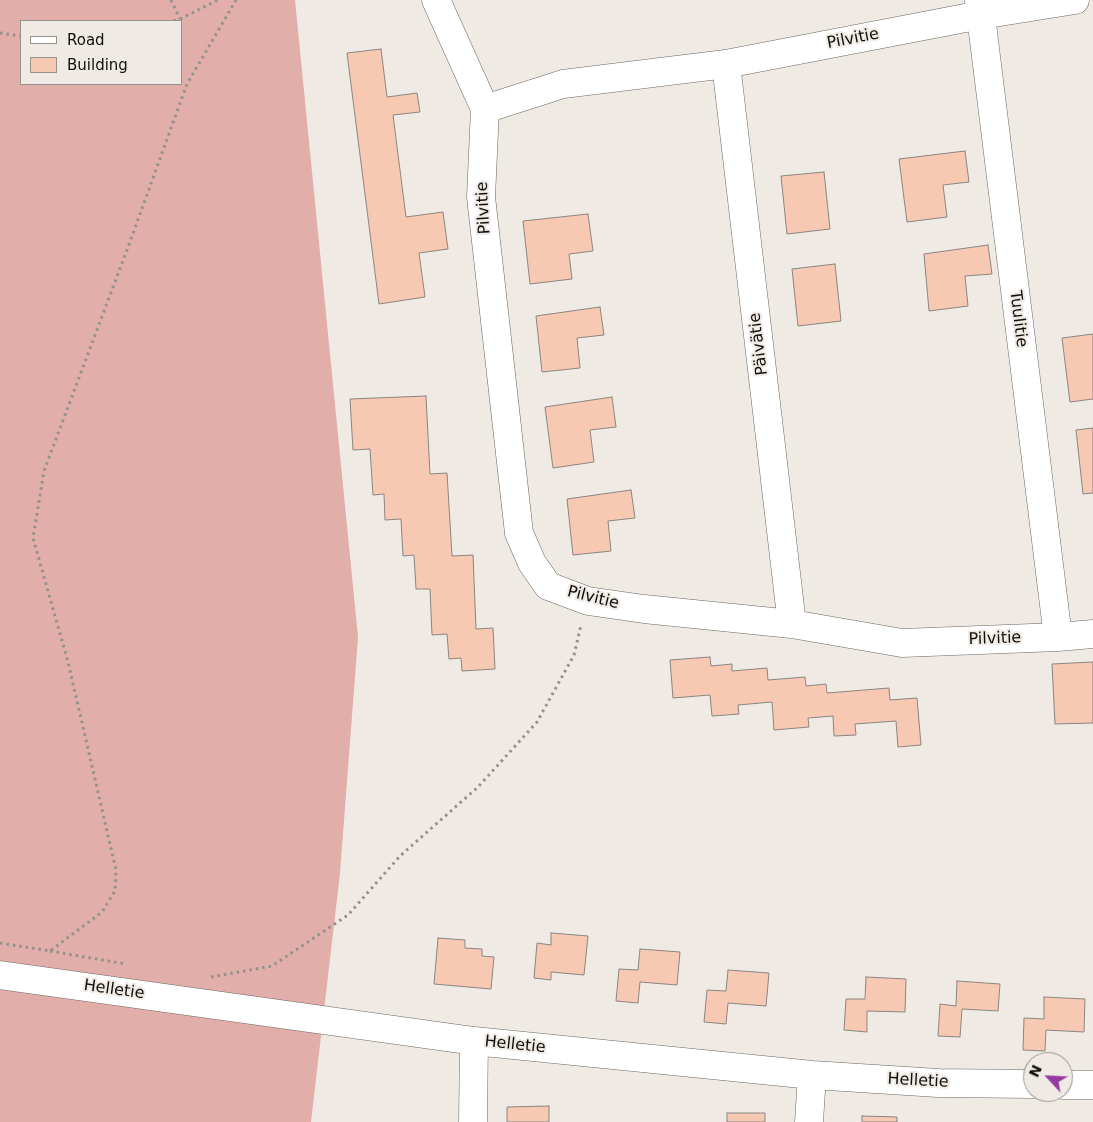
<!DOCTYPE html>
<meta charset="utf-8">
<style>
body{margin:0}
#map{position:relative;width:1093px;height:1122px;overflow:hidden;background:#efeae4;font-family:"DejaVu Sans",sans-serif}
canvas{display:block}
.legend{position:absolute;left:20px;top:20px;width:162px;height:65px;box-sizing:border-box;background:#efeae4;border:1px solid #96928e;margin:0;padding:6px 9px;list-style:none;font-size:15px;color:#100e0c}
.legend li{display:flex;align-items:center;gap:10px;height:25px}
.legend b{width:25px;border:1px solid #96928e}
.north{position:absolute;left:1023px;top:1052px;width:50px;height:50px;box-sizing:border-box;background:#efeae4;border:1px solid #96928e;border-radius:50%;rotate:295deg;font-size:14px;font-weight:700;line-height:20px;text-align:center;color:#100e0c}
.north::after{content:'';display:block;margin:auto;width:18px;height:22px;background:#983aa3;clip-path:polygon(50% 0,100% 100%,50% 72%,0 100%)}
</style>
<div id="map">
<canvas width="1093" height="1122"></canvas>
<ul class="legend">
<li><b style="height:6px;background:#fff"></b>Road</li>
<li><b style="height:14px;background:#f7c8b2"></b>Building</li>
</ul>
<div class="north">N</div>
</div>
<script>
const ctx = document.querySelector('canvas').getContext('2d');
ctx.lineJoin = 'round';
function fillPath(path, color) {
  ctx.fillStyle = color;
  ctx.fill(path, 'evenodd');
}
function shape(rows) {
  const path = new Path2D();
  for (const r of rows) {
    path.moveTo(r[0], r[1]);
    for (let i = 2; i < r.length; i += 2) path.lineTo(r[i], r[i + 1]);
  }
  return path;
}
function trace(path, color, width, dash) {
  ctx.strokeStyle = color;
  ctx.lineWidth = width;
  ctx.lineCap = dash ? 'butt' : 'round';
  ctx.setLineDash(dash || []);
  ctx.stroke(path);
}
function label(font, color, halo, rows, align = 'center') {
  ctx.font = font + ' "DejaVu Sans",sans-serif';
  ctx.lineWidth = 4;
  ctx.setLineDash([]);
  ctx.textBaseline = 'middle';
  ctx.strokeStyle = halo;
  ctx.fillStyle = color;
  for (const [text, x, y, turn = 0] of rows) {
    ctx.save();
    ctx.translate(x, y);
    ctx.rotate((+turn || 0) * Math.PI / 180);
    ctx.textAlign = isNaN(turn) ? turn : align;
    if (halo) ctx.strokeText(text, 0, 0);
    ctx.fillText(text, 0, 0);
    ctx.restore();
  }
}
fillPath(shape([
 [0,0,295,0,358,637,340,873,311,1122,0,1122],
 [21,21,181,21,181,84,21,84]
]), '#e2aea9');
const building = shape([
 [381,49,387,97,417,93,420,112,393,115,406,217,443,212,448,249,419,253,425,297,379,304,347,53,381,49],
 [965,151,969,182,943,185,947,217,907,222,899,159,965,151],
 [824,172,830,229,787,234,781,176,824,172],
 [588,214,593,251,569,254,572,279,530,284,523,221,588,214],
 [988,245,992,274,965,276,968,306,929,311,924,254,988,245],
 [835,264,841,321,798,326,792,269,835,264],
 [600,307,604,335,577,338,580,368,542,372,536,316,600,307],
 [1093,334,1093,399,1070,402,1062,338,1093,334],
 [426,396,430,474,447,473,452,556,473,555,476,629,493,628,495,669,462,671,461,658,449,659,447,634,432,635,430,589,416,589,414,555,403,556,401,519,385,520,384,494,373,495,370,449,353,450,350,399,426,396],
 [612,397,616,427,590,430,594,462,553,468,545,407,612,397],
 [1093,428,1093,493,1083,494,1076,430,1093,428],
 [631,490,635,518,608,521,611,551,573,555,567,499,631,490],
 [710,657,711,666,732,664,732,671,767,668,768,680,805,677,806,686,826,684,827,693,889,688,890,700,917,698,921,745,898,747,896,721,855,724,856,735,834,736,833,716,808,718,809,727,774,730,772,702,738,705,739,714,712,716,710,695,673,698,670,660,710,657],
 [1093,662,1093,723,1055,724,1052,664,1093,662],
 [551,933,588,936,584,975,551,972,551,980,534,978,537,943,551,945,551,933],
 [438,938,465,940,465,948,482,949,482,956,494,957,491,989,434,984,438,938],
 [640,949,680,952,677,985,640,982,638,1003,616,1001,619,969,638,970,640,949],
 [728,970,769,973,766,1006,728,1003,726,1024,704,1022,707,990,726,991,728,970],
 [866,977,906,979,905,1012,867,1011,867,1032,844,1030,846,999,865,999,866,977],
 [957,981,1000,984,998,1011,962,1009,960,1037,938,1036,940,1004,956,1006,957,981],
 [1044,997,1085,999,1084,1032,1046,1030,1045,1051,1023,1050,1024,1018,1044,1019,1044,997],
 [549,1106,549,1122,507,1122,507,1107,549,1106],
 [727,1113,765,1113,765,1122,727,1122,727,1113],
 [862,1116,897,1117,897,1122,862,1122,862,1116]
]);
fillPath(building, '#f7c8b2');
trace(building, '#8b8582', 1);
const minor = shape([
 [436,0,485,109],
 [979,0,1058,637],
 [1075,0,981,15,726,64,563,84,485,109,481,197,519,533,532,563,548,586,588,601,644,609,792,624,902,643,1058,637,1093,634],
 [726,64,792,624],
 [0,975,474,1041,812,1075,938,1083,1033,1084],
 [1063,1085,1093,1085],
 [473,1122,474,1041],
 [809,1122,812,1075]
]);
trace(minor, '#6b6661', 29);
trace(shape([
 [171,0,180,19],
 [174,21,180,19,218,0],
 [0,33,21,36],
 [0,943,50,951,102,912,115,891,116,870,68,662,33,538,44,471,127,250,187,84,236,0],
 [50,951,126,964],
 [211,977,272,966,348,915,400,856,478,787,537,722,574,655,581,625]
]), '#94908c', 3, [2.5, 4]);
trace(minor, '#fff', 28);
label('16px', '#100e0c', '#efeae4', [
 ["Pilvitie",853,39,-11],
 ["Pilvitie",484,208,-93],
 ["Tuulitie",1018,319,83],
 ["Päivätie",759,344,-97],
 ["Pilvitie",593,598,14],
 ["Pilvitie",995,639,-2],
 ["Helletie",114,990,8],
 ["Helletie",515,1045,6],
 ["Helletie",918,1081,3]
]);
</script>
